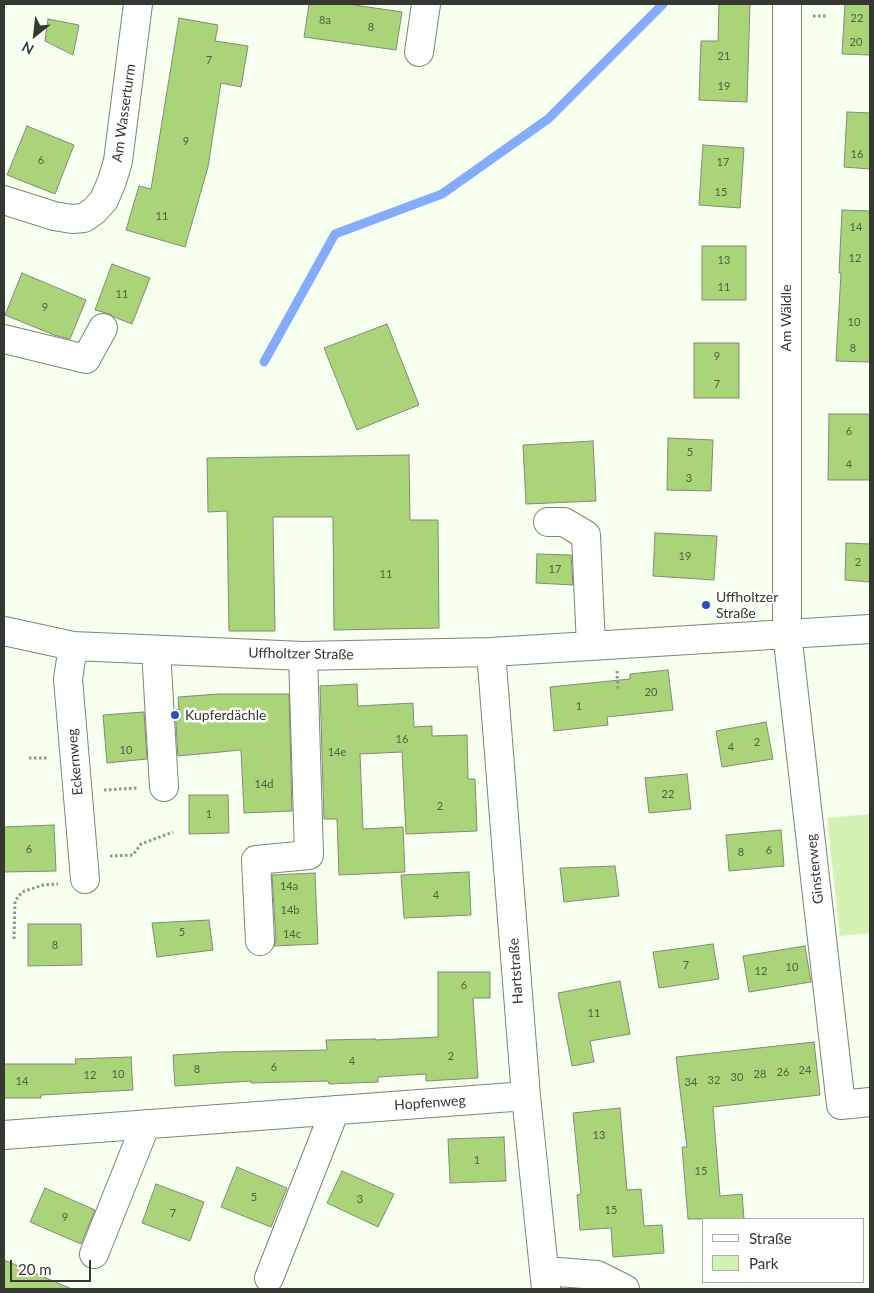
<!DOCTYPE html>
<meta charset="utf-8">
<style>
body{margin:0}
#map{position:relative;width:874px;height:1293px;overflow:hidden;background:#f7ffef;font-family:Lato,sans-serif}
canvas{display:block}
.frame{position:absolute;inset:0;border:5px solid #343830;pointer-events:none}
.legend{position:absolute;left:702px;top:1218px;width:162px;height:65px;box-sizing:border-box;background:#fff;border:1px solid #aeafac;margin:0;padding:6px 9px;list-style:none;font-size:15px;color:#343830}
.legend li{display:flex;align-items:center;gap:10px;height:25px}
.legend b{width:25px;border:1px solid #aeafac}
.north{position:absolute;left:10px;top:10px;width:50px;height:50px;-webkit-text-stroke:4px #fff;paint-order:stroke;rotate:209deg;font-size:14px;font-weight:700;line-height:20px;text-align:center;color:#343830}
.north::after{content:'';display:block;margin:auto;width:18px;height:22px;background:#343830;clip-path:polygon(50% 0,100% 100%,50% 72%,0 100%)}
.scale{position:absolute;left:10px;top:1260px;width:81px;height:22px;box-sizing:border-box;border:2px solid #343830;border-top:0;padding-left:6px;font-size:15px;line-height:18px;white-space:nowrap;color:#343830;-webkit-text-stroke:4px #fff;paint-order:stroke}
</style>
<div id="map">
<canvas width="874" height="1293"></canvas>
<div class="frame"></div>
<ul class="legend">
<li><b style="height:6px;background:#fff"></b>Straße</li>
<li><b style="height:14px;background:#d4f3b2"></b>Park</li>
</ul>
<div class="north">N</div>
<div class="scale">20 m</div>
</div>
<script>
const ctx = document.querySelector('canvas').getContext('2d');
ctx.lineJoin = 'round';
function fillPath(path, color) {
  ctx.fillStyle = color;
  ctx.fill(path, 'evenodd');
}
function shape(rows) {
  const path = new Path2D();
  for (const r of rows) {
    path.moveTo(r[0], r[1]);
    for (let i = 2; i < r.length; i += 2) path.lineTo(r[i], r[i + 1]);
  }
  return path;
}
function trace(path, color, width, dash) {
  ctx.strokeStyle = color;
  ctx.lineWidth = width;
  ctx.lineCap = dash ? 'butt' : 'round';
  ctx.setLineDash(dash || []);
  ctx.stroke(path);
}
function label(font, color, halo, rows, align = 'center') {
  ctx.font = font + ' Lato,sans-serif';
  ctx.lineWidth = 5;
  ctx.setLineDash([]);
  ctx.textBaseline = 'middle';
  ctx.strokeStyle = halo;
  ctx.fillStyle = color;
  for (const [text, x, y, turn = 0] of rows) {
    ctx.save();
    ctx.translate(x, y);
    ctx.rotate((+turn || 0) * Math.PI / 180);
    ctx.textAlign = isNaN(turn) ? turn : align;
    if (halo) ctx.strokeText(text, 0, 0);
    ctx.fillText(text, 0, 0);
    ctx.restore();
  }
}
fillPath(shape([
 [870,814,870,933,840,936,827,818]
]), '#d4f3b2');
trace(shape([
 [264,362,335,234,442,194,548,119,663,4]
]), '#83abff', 9);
const building = shape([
 [309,4,348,4,402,12,396,50,304,37,309,4],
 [719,4,750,4,747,102,699,100,701,41,718,41,719,4],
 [845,4,870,4,870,55,842,54,845,4],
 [179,18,218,25,215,41,248,46,241,87,221,83,208,167,185,247,126,230,139,186,151,189,179,18],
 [48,19,79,25,73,55,45,41,48,19],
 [847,112,870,113,870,169,844,167,847,112],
 [27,126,74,145,55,194,7,175,27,126],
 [703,145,744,148,740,208,699,205,703,145],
 [842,210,870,211,870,362,836,361,841,273,839,273,842,210],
 [702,246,746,246,746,300,702,300,702,246],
 [112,264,150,278,132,324,114,317,110,314,95,310,112,264],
 [22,273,86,300,70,339,54,335,5,315,22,273],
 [387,324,419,405,357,430,324,348,387,324],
 [694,343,739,343,739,398,694,398,694,343],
 [829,414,870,414,870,480,828,480,829,414],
 [668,438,713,440,711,491,667,490,668,438],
 [593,441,596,501,526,504,523,445,593,441],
 [409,455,410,520,438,520,439,628,334,630,333,517,273,517,275,631,229,631,227,511,208,512,207,458,409,455],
 [655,533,717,536,714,580,653,576,655,533],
 [846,543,870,544,870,582,845,580,846,543],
 [537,554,571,555,573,585,536,583,537,554],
 [668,670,673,710,607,717,608,725,554,731,550,687,630,679,630,674,668,670],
 [357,684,358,706,413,703,414,727,432,726,432,736,467,735,468,779,475,779,477,831,406,834,402,752,360,754,363,829,403,827,405,872,339,875,337,819,324,819,320,686,357,684],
 [219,694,289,694,292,811,244,813,241,750,178,756,175,710,179,709,178,697,219,694],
 [144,712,147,759,107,763,103,715,144,712],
 [766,722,773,759,722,767,716,731,766,722],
 [687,774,691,809,649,813,645,778,687,774],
 [189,795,228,795,229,833,189,834,189,795],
 [54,825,56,871,4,872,4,827,54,825],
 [781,830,784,866,729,871,726,835,781,830],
 [615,866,619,896,564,902,560,868,615,866],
 [469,872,471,915,404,918,401,875,469,872],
 [315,873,318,944,274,946,276,940,272,875,315,873],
 [209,920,213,950,157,957,152,923,209,920],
 [28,924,81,924,82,965,28,966,28,924],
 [713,944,719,979,659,988,653,952,713,944],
 [805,946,811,982,749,992,743,956,805,946],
 [438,972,490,972,490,998,473,998,478,1078,426,1081,426,1074,378,1077,378,1082,329,1084,328,1081,251,1083,251,1081,175,1086,173,1055,221,1052,327,1050,326,1040,376,1039,376,1040,438,1037,438,972],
 [620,981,630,1034,590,1041,594,1062,572,1066,558,993,620,981],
 [814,1042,820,1095,713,1107,720,1196,742,1194,744,1219,688,1219,682,1147,687,1147,676,1057,814,1042],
 [131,1057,133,1090,41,1095,41,1098,4,1098,4,1064,76,1064,75,1059,131,1057],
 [620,1108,627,1190,641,1189,644,1226,662,1225,664,1253,613,1257,611,1228,580,1230,577,1195,581,1194,573,1113,620,1108],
 [504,1137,506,1181,450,1183,448,1139,504,1137],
 [237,1167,287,1188,271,1227,221,1207,237,1167],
 [342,1171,394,1194,378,1227,327,1203,342,1171],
 [156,1184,204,1202,190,1241,142,1223,156,1184],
 [45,1188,95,1210,81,1244,30,1222,45,1188],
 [4,1260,72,1289,4,1289,4,1260]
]);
fillPath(building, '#a9d477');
trace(building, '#828b7a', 1);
const minor = shape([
 [787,4,787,633,841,1105,870,1102],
 [419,52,426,4],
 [4,200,54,216,72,219,84,218,94,211,104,200,112,181,118,161,138,4],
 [4,339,86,359,103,328],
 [548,522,564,522,586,535,591,646],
 [4,631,73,646,303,656,491,652,870,629],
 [73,646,68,679,85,879],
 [156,650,164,787],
 [491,652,526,1096,546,1289],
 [260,941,256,860,309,855,303,656],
 [4,1135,526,1096],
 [94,1254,146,1124],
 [545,1271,597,1275,625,1289],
 [269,1278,335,1110]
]);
trace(minor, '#7d8675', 30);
trace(shape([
 [813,16,827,16],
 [617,671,618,690],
 [29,758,47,758],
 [104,790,138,788],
 [110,856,133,855,141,844,173,832],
 [14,939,15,901,22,892,43,885,58,884]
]), '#91978b', 3, [2.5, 2.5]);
trace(minor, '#fff', 28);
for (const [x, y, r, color] of [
 [706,605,5,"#2552c0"],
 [175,715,5,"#2552c0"]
]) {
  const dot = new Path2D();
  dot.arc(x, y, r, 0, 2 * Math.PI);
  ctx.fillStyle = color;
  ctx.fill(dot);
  trace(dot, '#fff', 2);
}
label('11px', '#515f42', null, [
 ["22",857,18],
 ["8a",325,20],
 ["8",371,27],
 ["20",856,42],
 ["21",724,56],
 ["7",209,60],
 ["19",724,86],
 ["9",186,141],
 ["16",857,154],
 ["6",41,160],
 ["17",723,162],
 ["15",721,192],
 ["11",162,216],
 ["14",856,227],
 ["12",855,258],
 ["13",724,260],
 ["11",724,287],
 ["11",122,294],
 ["9",45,307],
 ["10",854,322],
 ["8",853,348],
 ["9",717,356],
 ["7",717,384],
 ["6",849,431],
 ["5",690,452],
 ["4",849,464],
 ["3",689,478],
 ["19",685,556],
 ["2",858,562],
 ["17",555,569],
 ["11",386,574],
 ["20",651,692],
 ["1",579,706],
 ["16",402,739],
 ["2",757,742],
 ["4",731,747],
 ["10",126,750],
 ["14e",337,752],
 ["14d",264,784],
 ["22",668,794],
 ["2",440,806],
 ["1",209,814],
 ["6",29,849],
 ["6",769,850],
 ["8",741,852],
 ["14a",289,886],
 ["4",436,895],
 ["14b",290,910],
 ["5",182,932],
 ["14c",292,934],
 ["8",55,945],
 ["7",686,965],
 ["10",792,967],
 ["12",761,971],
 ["6",464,985],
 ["11",594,1013],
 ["2",451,1056],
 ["4",352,1061],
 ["6",274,1067],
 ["8",197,1069],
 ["24",805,1070],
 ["26",783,1072],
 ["10",118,1074],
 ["28",760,1074],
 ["12",90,1075],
 ["30",737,1077],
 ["32",714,1080],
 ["14",22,1081],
 ["34",691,1082],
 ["13",599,1135],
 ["1",477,1160],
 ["15",701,1171],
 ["5",254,1197],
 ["3",360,1199],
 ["15",611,1210],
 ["7",173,1213],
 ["9",65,1217]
]);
label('14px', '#343830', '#fff', [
 ["Am Wasserturm",124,113,-82],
 ["Am Wäldle",786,318,-90],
 ["Uffholtzer Straße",301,654,1],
 ["Eckernweg",75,762,-95],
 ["Ginsterweg",815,869,-96],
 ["Hartstraße",516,971,-94],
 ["Hopfenweg",430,1103,-4]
]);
label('14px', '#343830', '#fff', [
 ["Uffholtzer",716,597],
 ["Straße",716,613],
 ["Kupferdächle",185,715]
], 'left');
</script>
